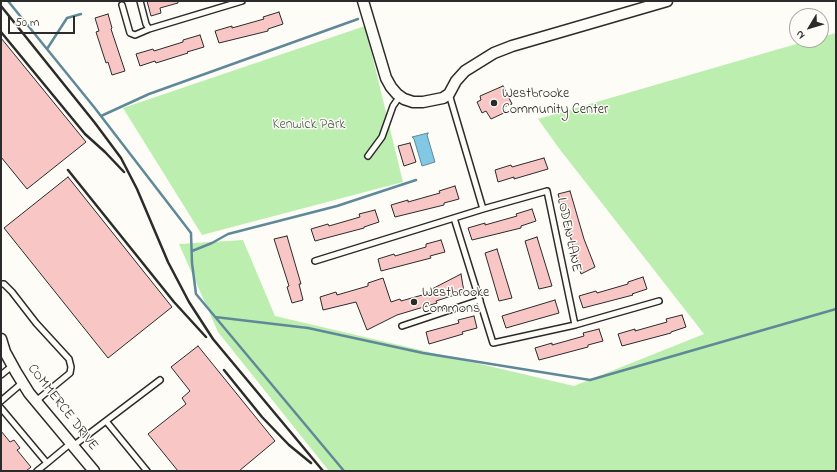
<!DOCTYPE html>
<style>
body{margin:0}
#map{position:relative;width:837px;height:472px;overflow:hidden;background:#fdfcf7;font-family:"Indie Flower",sans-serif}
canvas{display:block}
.frame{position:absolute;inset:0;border:2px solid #2b2b2b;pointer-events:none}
.north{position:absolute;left:789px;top:8px;width:40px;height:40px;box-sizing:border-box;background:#fdfcf7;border:1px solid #a9a8a5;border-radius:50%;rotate:232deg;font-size:11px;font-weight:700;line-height:16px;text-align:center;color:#2b2b2b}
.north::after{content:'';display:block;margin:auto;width:14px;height:18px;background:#2b2b2b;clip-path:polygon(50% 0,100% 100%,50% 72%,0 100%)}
.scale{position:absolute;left:8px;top:16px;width:67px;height:18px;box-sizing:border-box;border:2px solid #2b2b2b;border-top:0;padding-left:5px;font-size:12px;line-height:14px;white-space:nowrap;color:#2b2b2b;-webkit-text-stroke:3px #fdfcf7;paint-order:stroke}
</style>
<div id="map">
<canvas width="837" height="472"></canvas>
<div class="frame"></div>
<div class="north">N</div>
<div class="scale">50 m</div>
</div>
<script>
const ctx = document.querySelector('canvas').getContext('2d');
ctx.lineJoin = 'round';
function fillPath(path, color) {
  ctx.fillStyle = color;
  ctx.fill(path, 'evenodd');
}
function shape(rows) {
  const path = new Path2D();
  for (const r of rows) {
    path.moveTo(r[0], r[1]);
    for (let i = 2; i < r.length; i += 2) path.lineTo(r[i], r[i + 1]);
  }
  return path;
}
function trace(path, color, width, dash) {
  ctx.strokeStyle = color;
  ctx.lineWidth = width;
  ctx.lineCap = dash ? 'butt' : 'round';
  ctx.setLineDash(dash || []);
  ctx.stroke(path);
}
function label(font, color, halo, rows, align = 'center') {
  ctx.font = font + ' "Indie Flower",sans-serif';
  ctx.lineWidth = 3;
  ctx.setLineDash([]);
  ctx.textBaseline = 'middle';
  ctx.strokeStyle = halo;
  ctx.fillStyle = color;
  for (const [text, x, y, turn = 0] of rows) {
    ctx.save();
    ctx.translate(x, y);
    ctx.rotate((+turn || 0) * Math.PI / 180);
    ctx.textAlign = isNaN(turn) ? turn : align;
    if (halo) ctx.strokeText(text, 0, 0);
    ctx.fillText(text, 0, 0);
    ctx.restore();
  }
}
fillPath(shape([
 [365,26,403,182,202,235,123,108],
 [836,33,836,471,329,471,218,332,179,244,243,240,275,316,574,386,704,334,558,147,538,119,810,40,821,40,821,37]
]), '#bcefaf');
const water = shape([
 [428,133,428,134,427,135,435,162,422,166,414,139,412,137,428,133]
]);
fillPath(water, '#82c8e3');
trace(water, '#5f8999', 1);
trace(shape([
 [8,1,94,107,191,233,192,263,196,294,344,471],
 [47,49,67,18,81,14],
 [101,116,149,94,358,19],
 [192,251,212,243,228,234,337,206,416,180],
 [215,317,308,328,423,353,590,380,836,309]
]), '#5f8999', 2.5);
const building = shape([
 [147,1,178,1,178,3,160,8,161,13,151,16,147,1],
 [279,12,283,24,268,29,268,31,219,43,215,31,232,26,232,28,264,19,263,17,279,12],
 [108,14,112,28,111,29,125,71,112,75,108,62,106,63,96,32,99,31,95,18,108,14],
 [200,35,204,47,187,52,188,53,156,63,155,61,140,66,136,54,153,49,154,51,183,42,183,40,200,35],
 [1,38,86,142,27,189,1,157,1,38],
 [503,86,512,104,503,107,506,112,491,119,486,111,482,113,477,102,481,100,480,96,503,86],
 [410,143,416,162,404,166,398,146,410,143],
 [544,158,548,169,514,179,514,177,498,182,495,170,511,165,512,167,544,158],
 [68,177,172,307,108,358,4,228,68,177],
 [455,186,459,199,444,203,444,205,395,217,391,205,408,200,408,202,440,193,439,191,455,186],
 [570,191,584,239,595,267,581,274,558,194,570,191],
 [532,209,536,221,521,226,521,228,472,240,468,228,485,223,485,225,517,216,516,214,532,209],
 [375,210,379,222,364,227,364,228,315,241,311,229,328,224,329,226,360,217,359,214,375,210],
 [287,236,301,284,299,284,303,300,292,303,287,287,289,286,274,239,287,236],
 [537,237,552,286,539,289,525,241,537,237],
 [441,240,445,252,430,256,431,258,381,271,378,259,394,254,395,256,426,247,426,244,441,240],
 [497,249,512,298,499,301,485,253,497,249],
 [461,274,464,292,436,301,437,303,397,315,367,330,356,302,323,310,320,297,336,292,337,295,368,286,368,283,383,278,391,302,400,299,401,301,433,292,432,289,461,274],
 [643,277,647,289,632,294,633,295,583,308,579,296,596,291,597,293,628,284,628,282,643,277],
 [555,300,559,313,506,328,502,316,555,300],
 [682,315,686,327,671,332,671,333,622,346,618,334,635,329,635,331,667,322,666,319,682,315],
 [474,316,477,328,462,332,463,334,429,344,426,332,459,323,458,320,474,316],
 [599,329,603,341,588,345,588,347,539,360,535,348,552,343,552,345,584,336,583,333,599,329],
 [198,346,275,441,239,471,178,471,148,434,186,404,182,398,190,391,171,367,198,346],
 [1,431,10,442,14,440,20,448,17,450,31,467,26,471,1,471,1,431]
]);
fillPath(building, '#f8c7c5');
trace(building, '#2b2b2b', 1);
const service = shape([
 [140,1,146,24,149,29,242,1],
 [122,5,130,33,135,35,149,29],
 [368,156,382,137,393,106,400,96],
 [454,218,493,343,575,325,547,191,483,209],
 [315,261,483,209,449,94],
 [1,284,4,284,12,292,36,323,69,359,71,367,70,373,36,401],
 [575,325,659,301],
 [402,326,480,300],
 [1,375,12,366],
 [1,401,22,383],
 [1,408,47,463,71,443],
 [106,421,147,471],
 [73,446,160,380],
 [37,471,47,463]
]);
const minor = shape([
 [363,1,386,78,391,87,397,94,404,99,413,102,423,102,443,98,449,94,456,81,465,71,494,53,512,46,667,1],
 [1,339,5,352,16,372,29,393,94,471]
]);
trace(service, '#2b2b2b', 8);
trace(minor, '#2b2b2b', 13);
trace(service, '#fdfcf7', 5);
trace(minor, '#fdfcf7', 10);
trace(shape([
 [1,6,95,123,121,158,137,189,168,262,189,302,213,339,323,471],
 [1,32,85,134,105,152,124,172],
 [68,170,174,302,206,337],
 [224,370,262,417,289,445,311,463]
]), '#2b2b2b', 2.5);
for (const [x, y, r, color] of [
 [494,103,4,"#2b2b2b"],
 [414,302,4,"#2b2b2b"]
]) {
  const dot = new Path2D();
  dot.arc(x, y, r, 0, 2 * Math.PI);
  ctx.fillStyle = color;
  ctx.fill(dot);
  trace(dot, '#fdfcf7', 1.5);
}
label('14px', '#2b2b2b', '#fdfcf7', [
 ["Westbrooke",502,95],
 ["Community Center",502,111],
 ["Westbrooke",422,294],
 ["Commons",422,310]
], 'left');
label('14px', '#4f5c4c', '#fdfcf7', [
 ["Kenwick Park",309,126]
]);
label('14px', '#2b2b2b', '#fdfcf7', [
 ["LODEN LANE",568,235,78],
 ["COMMERCE DRIVE",62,408,52]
]);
</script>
